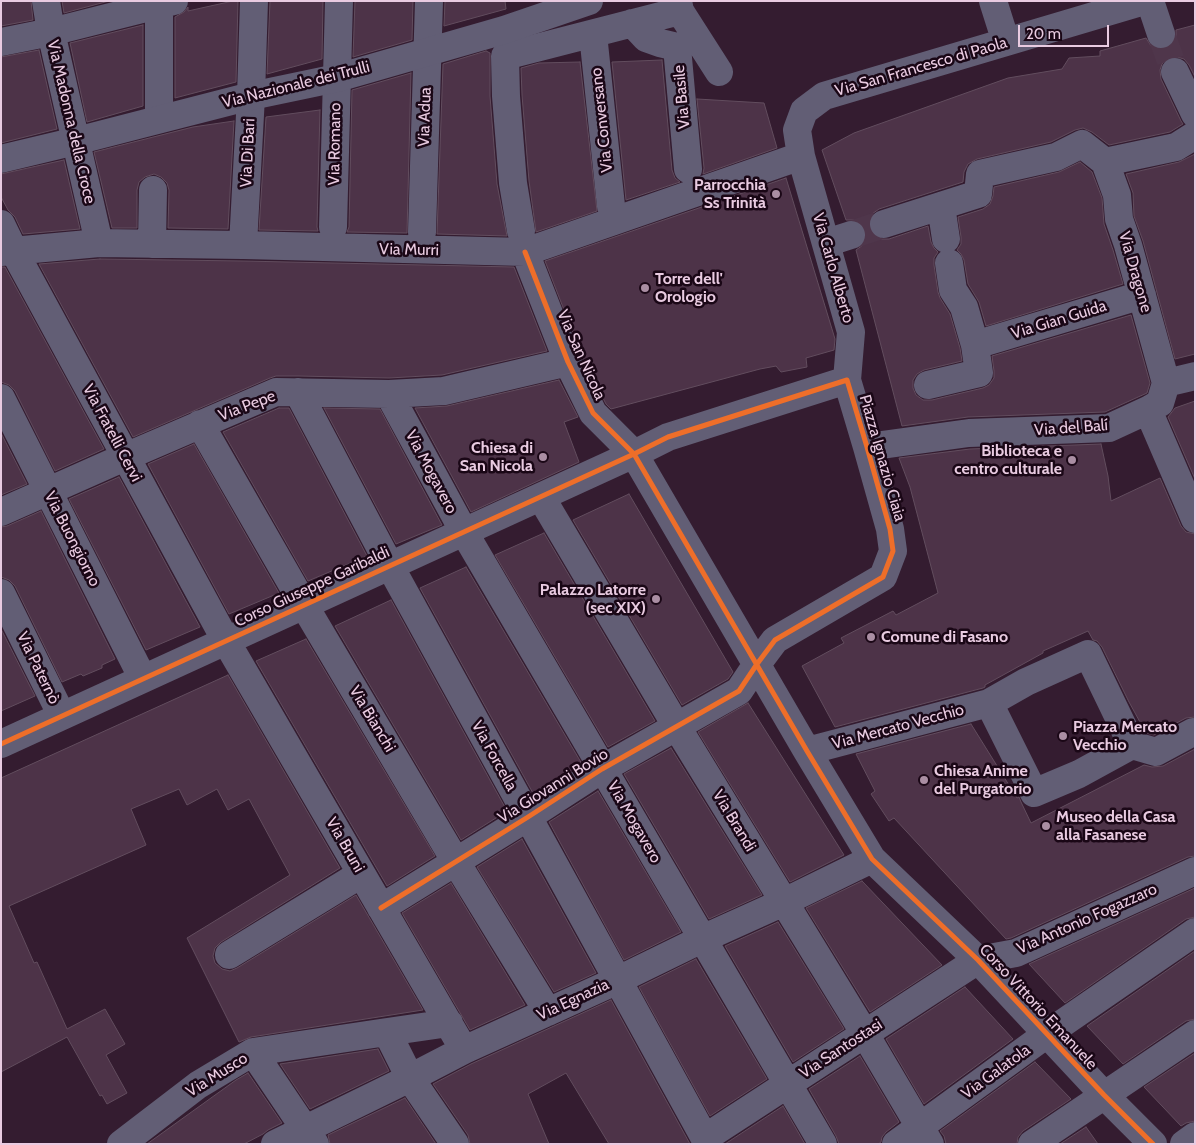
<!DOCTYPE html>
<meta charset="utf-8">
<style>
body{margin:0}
#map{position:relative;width:1196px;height:1145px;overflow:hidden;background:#341c30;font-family:Cabin,sans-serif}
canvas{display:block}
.frame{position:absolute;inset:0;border:2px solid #e9cbe1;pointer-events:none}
.scale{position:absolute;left:1018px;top:25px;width:91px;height:22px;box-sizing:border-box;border:2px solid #e9cbe1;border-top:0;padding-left:6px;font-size:15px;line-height:18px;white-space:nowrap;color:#e9cbe1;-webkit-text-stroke:4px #1a0716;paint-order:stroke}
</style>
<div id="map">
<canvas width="1196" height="1145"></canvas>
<div class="frame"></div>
<div class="scale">20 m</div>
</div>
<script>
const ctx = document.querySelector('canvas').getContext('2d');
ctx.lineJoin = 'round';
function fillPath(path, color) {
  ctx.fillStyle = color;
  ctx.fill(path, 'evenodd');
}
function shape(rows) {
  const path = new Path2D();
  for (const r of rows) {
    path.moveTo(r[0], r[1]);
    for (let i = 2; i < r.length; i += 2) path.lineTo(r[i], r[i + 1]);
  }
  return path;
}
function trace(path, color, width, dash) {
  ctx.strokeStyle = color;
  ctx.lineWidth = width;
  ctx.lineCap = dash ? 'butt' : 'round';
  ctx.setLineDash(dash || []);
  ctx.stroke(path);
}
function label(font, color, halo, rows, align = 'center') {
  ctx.font = font + ' Cabin,sans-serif';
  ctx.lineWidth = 5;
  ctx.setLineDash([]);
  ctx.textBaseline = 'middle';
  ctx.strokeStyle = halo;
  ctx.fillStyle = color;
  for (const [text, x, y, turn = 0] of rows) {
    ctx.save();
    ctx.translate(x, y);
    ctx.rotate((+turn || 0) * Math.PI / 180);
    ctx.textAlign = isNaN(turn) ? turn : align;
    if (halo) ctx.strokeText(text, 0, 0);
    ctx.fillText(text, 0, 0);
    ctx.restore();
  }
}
const building = shape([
 [1,1,31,1,33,20,1,26,1,1],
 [62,1,109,1,64,13,62,1],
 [233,1,238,1,236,82,175,98,175,17,184,12,188,7,188,11,233,1],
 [270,1,323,1,322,59,267,74,270,1],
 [355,1,413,1,412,40,353,57,355,1],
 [445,1,505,1,506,9,444,26,445,1],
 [143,25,143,106,87,122,70,43,143,25],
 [1195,25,1195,77,1189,65,1184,59,1177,57,1168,58,1162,64,1160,70,1161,79,1181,121,1183,124,1170,132,1109,145,1092,132,1083,128,1075,130,1051,142,977,159,968,164,964,172,963,182,879,209,872,214,869,221,869,228,873,235,881,239,889,239,928,226,931,242,934,248,938,252,934,258,934,265,938,292,940,298,950,314,960,348,962,361,924,370,917,374,913,380,913,388,916,395,923,400,932,400,983,388,989,385,994,378,994,371,992,356,1131,315,1150,383,1147,393,1105,412,968,417,902,426,856,250,863,245,866,239,866,231,861,223,854,220,846,220,822,150,854,133,1008,78,1062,69,1069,58,1100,56,1100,51,1146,38,1151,46,1158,49,1166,49,1173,44,1176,38,1176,30,1195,25],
 [39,50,57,129,1,143,1,57,39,50],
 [486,51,490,53,490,96,497,184,507,236,437,234,443,64,486,51],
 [662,60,672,170,675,178,680,182,626,200,612,62,662,60],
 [580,62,597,211,536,232,529,181,522,95,521,68,539,63,580,62],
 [411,73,407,233,347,232,349,227,352,90,411,73],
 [697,99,764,103,777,148,703,174,704,168,697,99],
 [320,110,317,227,318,231,259,230,266,117,320,110],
 [234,121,228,229,168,228,169,190,167,183,161,177,154,174,145,177,139,182,137,190,137,228,112,228,94,152,193,127,234,121],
 [1195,154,1195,354,1175,359,1143,241,1134,216,1133,193,1126,174,1179,162,1195,154],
 [64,160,80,229,23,234,15,217,8,210,1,197,1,174,64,160],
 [1080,162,1092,172,1102,198,1104,224,1113,250,1123,284,986,326,979,302,968,284,964,260,961,254,957,250,961,244,961,237,958,217,983,209,990,204,993,196,994,187,1059,172,1080,162],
 [786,178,835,339,834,350,806,358,807,367,781,372,776,366,760,369,611,409,606,404,582,356,545,261,786,178],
 [100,259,243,261,514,267,547,351,442,375,389,378,298,376,276,376,270,378,133,437,39,264,100,259],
 [1,267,5,267,104,449,55,471,15,391,9,385,1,382,1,267],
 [559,380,578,417,564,422,579,462,471,512,415,408,447,406,559,380],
 [1195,401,1195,479,1168,417,1175,408,1195,401],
 [279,408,289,408,367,556,308,581,223,432,279,408],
 [324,408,380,409,442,525,396,544,324,408],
 [1,433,27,484,1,495,1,433],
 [194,444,279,593,229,614,148,464,194,444],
 [1101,444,1108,476,1111,501,1160,478,1181,526,1186,532,1195,534,1195,717,1186,718,1154,735,1146,733,1129,702,1102,647,1097,641,1093,640,1088,631,1043,651,1043,653,985,685,985,687,983,688,835,727,802,666,844,643,841,638,893,611,896,615,938,593,910,487,899,458,970,449,1101,444],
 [119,477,200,627,146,650,69,499,119,477],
 [629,494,733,672,728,679,682,705,573,520,629,494],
 [41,511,115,659,102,665,102,668,83,676,81,674,62,682,15,586,9,580,1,577,1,527,7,526,41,511],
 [544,533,655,721,608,747,495,555,544,533],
 [466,567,582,764,534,795,420,588,466,567],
 [391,600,507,811,461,840,335,626,391,600],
 [1,629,35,696,1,711,1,629],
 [306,639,435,856,387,886,256,661,306,639],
 [228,675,340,868,221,942,215,948,213,956,215,963,222,969,230,971,237,968,356,895,423,1010,251,1037,239,1042,187,938,290,875,249,799,228,810,217,789,187,805,179,789,131,809,146,845,9,906,34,963,37,962,67,1029,105,1009,125,1044,106,1055,127,1093,107,1104,102,1095,100,1096,67,1037,1,1072,1,778,228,675],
 [748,703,844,855,790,882,698,732,748,703],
 [971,724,1017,798,1019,797,1021,802,1031,823,1144,765,1152,767,1163,766,1195,749,1195,856,1188,857,1011,938,1006,939,894,818,889,821,871,794,875,791,856,754,971,724],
 [671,748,762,895,709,919,624,774,671,748],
 [598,791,681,932,624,960,549,822,598,791],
 [522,839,596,973,554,992,477,867,522,839],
 [862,881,942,965,870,1012,806,908,862,881],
 [451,883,525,1005,470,1030,402,913,451,883],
 [1195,888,1195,917,1186,919,1065,1003,1029,964,1195,888],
 [778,922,844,1029,793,1062,725,946,778,922],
 [1195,951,1195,1019,1186,1021,1123,1064,1087,1026,1195,951],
 [696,959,767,1079,710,1116,639,987,696,959],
 [965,987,1013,1039,924,1104,886,1039,965,987],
 [611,1000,690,1144,609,1144,566,1073,528,1094,549,1144,470,1144,468,1135,433,1084,471,1064,611,1000],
 [378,1049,389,1071,310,1109,280,1064,378,1049],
 [1195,1053,1195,1121,1186,1123,1181,1126,1144,1087,1195,1053],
 [860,1056,899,1122,886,1132,882,1137,881,1142,878,1144,839,1144,836,1136,809,1089,860,1056],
 [1035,1062,1071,1099,1023,1131,1018,1137,1017,1144,946,1144,944,1136,940,1131,1035,1062],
 [248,1073,282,1123,268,1130,263,1134,244,1144,147,1144,236,1080,248,1073],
 [405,1098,436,1144,330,1144,328,1135,405,1098],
 [783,1106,805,1144,725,1144,783,1106],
 [1086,1127,1098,1144,1060,1144,1086,1127]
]);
fillPath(building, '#4d3348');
trace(building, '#624d5e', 1);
trace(shape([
 [1161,34,1175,72],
 [851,235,884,224]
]), '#4f364b', 28, [28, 14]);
trace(shape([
 [46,1,51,32,99,243],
 [159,1,159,119],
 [678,1,680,11,719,72],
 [993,1,1006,42],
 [1150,1,1161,34],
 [632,23,646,38,660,43,677,47,688,169],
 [593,34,611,206],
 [1,42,51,32,174,1],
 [1175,72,1195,114],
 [1105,162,1176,147,1195,135],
 [941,206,946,239],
 [1,224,14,251,226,641,464,1050],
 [884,224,978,194,980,174,1056,157,1082,144,1105,162,1117,195,1119,219,1128,245,1166,383],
 [333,227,339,1],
 [521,231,513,183,506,96,505,56,680,11],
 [422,232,429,1],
 [826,243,851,235],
 [152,244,153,190],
 [243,245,251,96,254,1],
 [1,252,99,243,243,245,525,252,801,156],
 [525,252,568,362,593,413,634,454,807,751,872,859,978,960,1104,1095,1153,1144],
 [975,345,1142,295],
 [847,380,851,332,801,156,797,130,804,111,824,96,1144,1],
 [1166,383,1195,376],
 [928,385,979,373,975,345,964,307,953,290,949,263],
 [298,392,390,566,708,1144],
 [389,394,464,532,823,1144],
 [1,398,143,679],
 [1148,410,1195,519],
 [200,424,304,605,456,862,548,1012],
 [867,447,969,433,1109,428,1148,410,1160,403,1166,383],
 [541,497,677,727,865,1034,930,1144],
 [1,512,125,457,276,392,389,394,444,391,568,362],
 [1,593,62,716],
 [1,744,634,454,668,437,847,380,867,447,890,529,893,551,883,577,775,640,757,664,739,691,602,769,528,817,381,908],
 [1132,745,1156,752,1193,732],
 [807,751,989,703,1026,682,1088,654,1132,745,1079,774,1034,793,989,703],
 [229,955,361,874],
 [449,1023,387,1032,410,1078,455,1144],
 [253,1052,315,1144],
 [705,1138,978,960,1016,953,1195,871],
 [121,1144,198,1085,253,1052,387,1032],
 [275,1144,410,1078,464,1050,618,980,702,939,784,902,872,859],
 [896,1144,1047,1034,1195,932],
 [1032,1144,1195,1034],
 [1184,1144,1195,1136]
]), '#625e75', 28);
trace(shape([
 [1,159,76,141,251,96,337,78,504,30,589,1]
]), '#625e75', 28);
trace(shape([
 [525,252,568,362,593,413,634,454,807,751,872,859,978,960,1104,1095,1153,1144],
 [1,744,634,454,668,437,847,380,867,447,890,529,893,551,883,577,775,640,757,664,739,691,602,769,528,817,381,908]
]), '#ee6e29', 5);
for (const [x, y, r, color] of [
 [776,194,5,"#aa8ea3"],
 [645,288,5,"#aa8ea3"],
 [543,457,5,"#aa8ea3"],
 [1072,460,5,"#aa8ea3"],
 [656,599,5,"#aa8ea3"],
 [871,637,5,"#aa8ea3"],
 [1063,736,5,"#aa8ea3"],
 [924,780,5,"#aa8ea3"],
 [1046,826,5,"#aa8ea3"]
]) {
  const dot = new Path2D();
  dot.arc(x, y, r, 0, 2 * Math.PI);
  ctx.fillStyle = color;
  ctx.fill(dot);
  trace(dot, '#1a0716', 2);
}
label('16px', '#e9cbe1', '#1a0716', [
 ["Via San Francesco di Paola",921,67,-16],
 ["Via Nazionale dei Trulli",296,85,-14],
 ["Via Basile",682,97,-95],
 ["Via Adua",425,117,-88],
 ["Via Conversano",602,120,-96],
 ["Via Madonna della Croce",71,122,77],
 ["Via Romano",335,144,-89],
 ["Via Di Bari",248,153,-87],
 ["Via Murri",409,250,1],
 ["Via Carlo Alberto",833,268,74],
 ["Via Dragone",1135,272,74],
 ["Via Gian Guida",1059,320,-17],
 ["Via San Nicola",581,355,66],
 ["Via Pepe",247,406,-21],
 ["Via del Balí",1071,428,-4],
 ["Via Fratelli Cervi",112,433,62],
 ["Piazza Ignazio Ciaia",882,458,74],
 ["Via Mogavero",431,472,62],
 ["Via Buongiorno",72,539,63],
 ["Corso Giuseppe Garibaldi",312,587,-25],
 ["Via Paternò",38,668,64],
 ["Via Bianchi",372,719,59],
 ["Via Mercato Vecchio",898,727,-15],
 ["Via Forcella",494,756,61],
 ["Via Giovanni Bovio",553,786,-32],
 ["Via Brandi",734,821,59],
 ["Via Mogavero",634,822,60],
 ["Via Bruni",345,845,60],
 ["Via Antonio Fogazzaro",1087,919,-24],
 ["Via Egnazia",573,1000,-25],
 ["Corso Vittorio Emanuele",1038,1007,47],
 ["Via Santostasi",841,1049,-33],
 ["Via Galatola",996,1072,-36],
 ["Via Musco",217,1075,-32]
]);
label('bold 16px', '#e9cbe1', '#1a0716', [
 ["Parrocchia",766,185,"right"],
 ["Ss Trinità",766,203,"right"],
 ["Torre dell'",655,279],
 ["Orologio",655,297],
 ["Chiesa di",533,448,"right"],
 ["San Nicola",533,466,"right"],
 ["Biblioteca e",1062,451,"right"],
 ["centro culturale",1062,469,"right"],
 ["Palazzo Latorre",646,590,"right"],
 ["(sec XIX)",646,608,"right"],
 ["Comune di Fasano",881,637],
 ["Piazza Mercato",1073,727],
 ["Vecchio",1073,745],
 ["Chiesa Anime",934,771],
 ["del Purgatorio",934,789],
 ["Museo della Casa",1056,817],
 ["alla Fasanese",1056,835]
], 'left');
</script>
